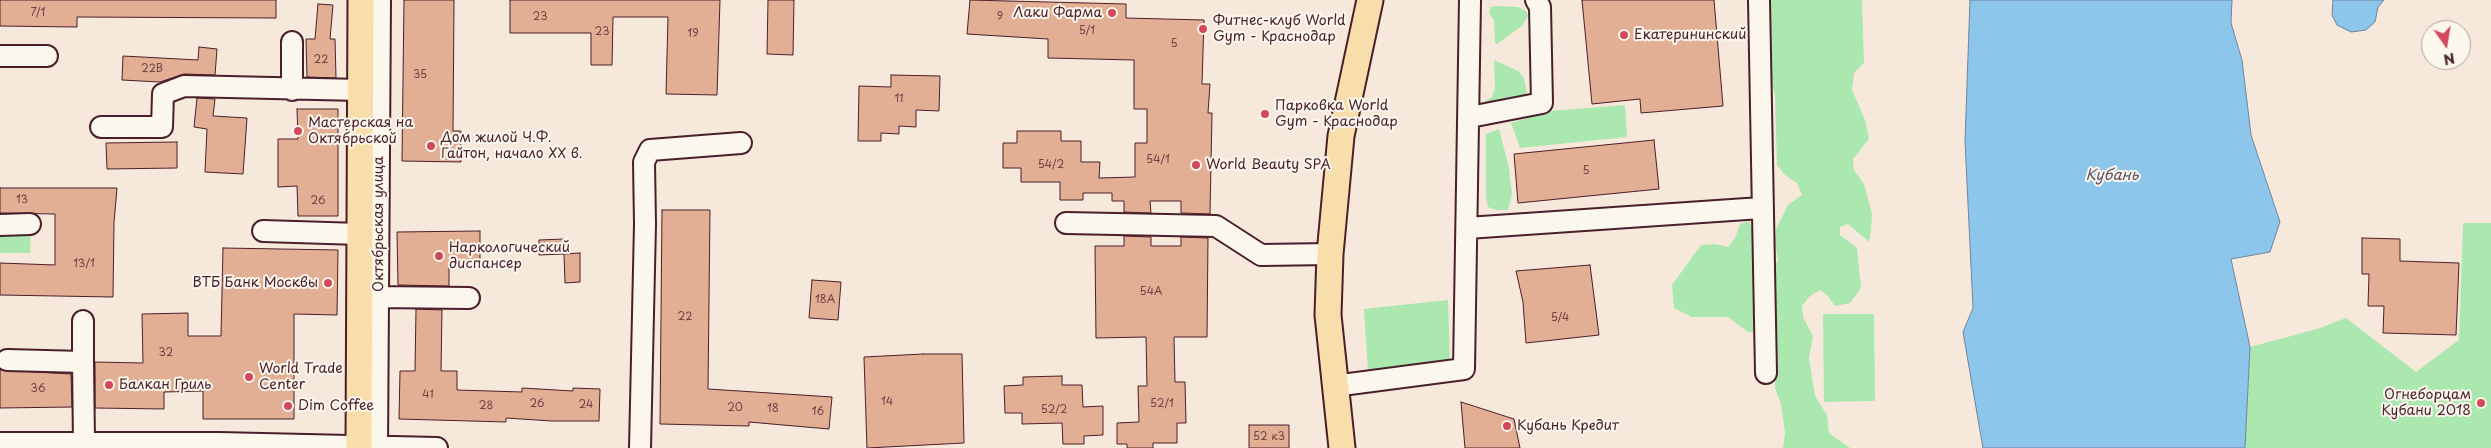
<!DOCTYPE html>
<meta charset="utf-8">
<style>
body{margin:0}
#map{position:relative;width:2491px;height:448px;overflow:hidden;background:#f6e8da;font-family:"Playpen Sans",sans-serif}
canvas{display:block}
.north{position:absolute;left:2421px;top:20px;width:50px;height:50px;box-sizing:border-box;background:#fbf7ec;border:1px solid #b4a19f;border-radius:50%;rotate:167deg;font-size:14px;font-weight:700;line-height:20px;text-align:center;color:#4a1f2b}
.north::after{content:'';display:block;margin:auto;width:18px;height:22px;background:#d1495b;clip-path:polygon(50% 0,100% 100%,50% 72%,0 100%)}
</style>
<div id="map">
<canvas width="2491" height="448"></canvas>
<div class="north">N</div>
</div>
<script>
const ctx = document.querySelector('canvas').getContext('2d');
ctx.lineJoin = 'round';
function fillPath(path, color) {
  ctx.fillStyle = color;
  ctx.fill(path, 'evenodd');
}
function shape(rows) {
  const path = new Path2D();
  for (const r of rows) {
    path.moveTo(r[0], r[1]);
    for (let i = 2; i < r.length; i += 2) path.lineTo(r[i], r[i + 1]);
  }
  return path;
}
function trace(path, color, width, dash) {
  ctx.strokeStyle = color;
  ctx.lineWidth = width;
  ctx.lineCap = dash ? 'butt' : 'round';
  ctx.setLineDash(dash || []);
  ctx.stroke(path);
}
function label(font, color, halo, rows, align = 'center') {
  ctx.font = font + ' "Playpen Sans",sans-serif';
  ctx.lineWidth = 4;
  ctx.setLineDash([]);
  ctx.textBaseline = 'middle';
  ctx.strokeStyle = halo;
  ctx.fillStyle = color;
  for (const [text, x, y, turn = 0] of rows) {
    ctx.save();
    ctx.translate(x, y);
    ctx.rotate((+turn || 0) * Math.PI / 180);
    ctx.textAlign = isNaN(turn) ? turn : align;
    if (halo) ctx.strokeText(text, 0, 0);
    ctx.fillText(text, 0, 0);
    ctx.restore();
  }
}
fillPath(shape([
 [1771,0,1862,0,1864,63,1854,73,1852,90,1865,120,1869,139,1853,159,1854,170,1864,184,1872,214,1871,230,1869,242,1848,224,1840,227,1840,235,1857,248,1861,288,1850,303,1835,306,1828,296,1820,290,1810,296,1802,306,1803,317,1813,336,1809,358,1815,396,1827,415,1829,433,1850,448,1783,448,1785,433,1781,404,1775,388,1777,341,1771,330,1748,332,1728,317,1692,317,1674,308,1672,285,1701,245,1715,244,1728,247,1735,238,1740,224,1749,221,1769,273,1778,261,1775,242,1776,229,1788,205,1802,195,1797,183,1785,175,1777,165,1775,95,1771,79,1769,37],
 [1496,6,1518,7,1526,11,1528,16,1522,26,1497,44,1495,42,1494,20,1489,13,1490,7],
 [1494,60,1518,71,1524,78,1527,94,1524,99,1486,106,1484,102,1492,97,1495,88],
 [1625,105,1627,137,1520,148,1511,123,1550,111],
 [1499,129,1509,168,1512,194,1508,210,1496,210,1488,207,1486,198,1486,134],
 [2463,223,2491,223,2491,448,2245,448,2250,347,2317,329,2346,318,2416,372,2459,340],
 [0,231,31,231,30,253,0,253],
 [1448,300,1450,364,1368,371,1364,309],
 [1823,314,1874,314,1875,401,1824,402]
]), '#abe8af');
const water = shape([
 [1970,0,2232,0,2231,23,2242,60,2251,135,2280,222,2270,252,2231,259,2250,347,2245,448,1983,448,1963,332,1973,308,1965,141,1970,0],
 [2333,0,2384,0,2378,7,2375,22,2366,30,2351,32,2337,25,2332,15,2333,0]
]);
fillPath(water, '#8cc6eb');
trace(water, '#72839e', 1);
const building = shape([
 [0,0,276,0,276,18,77,17,77,27,0,26,0,0],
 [404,0,454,0,453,131,461,131,461,162,402,161,404,0],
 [510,0,720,0,717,95,666,94,668,17,613,17,612,65,591,65,591,33,510,33,510,0],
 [768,0,794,0,793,55,767,54,768,0],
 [970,0,1126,4,1126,18,1204,20,1202,84,1210,84,1208,113,1212,113,1210,214,1181,213,1181,201,1150,201,1151,213,1124,212,1124,201,1112,201,1112,193,1083,193,1083,200,1060,200,1060,182,1021,182,1021,168,1003,168,1003,143,1017,143,1017,131,1061,131,1061,141,1081,141,1081,162,1100,162,1099,178,1135,177,1135,143,1147,143,1147,109,1134,109,1134,60,1048,58,1048,39,967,34,970,0],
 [1582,0,1714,0,1723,106,1641,113,1640,99,1592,104,1582,0],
 [318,4,333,5,330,39,335,39,336,78,307,77,306,39,315,39,318,4],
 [199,47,217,49,215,75,184,74,160,82,122,80,123,56,198,60,199,47],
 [891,75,940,76,939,111,916,110,916,127,899,126,899,134,881,133,881,141,858,141,859,86,891,87,891,75],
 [197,98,215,99,213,116,247,118,243,174,205,172,207,129,194,127,197,98],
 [297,109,338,109,338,216,298,216,297,186,278,187,278,139,298,139,297,109],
 [1654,140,1659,189,1518,203,1514,154,1654,140],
 [177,142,177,168,107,169,106,143,177,142],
 [0,188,117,188,114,222,113,297,0,295,0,263,55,265,55,214,0,213,0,188],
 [662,210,710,210,708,389,832,397,829,429,749,422,749,426,660,424,662,210],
 [480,231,480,261,449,262,449,286,398,285,397,232,480,231],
 [1124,236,1151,237,1151,246,1181,246,1181,237,1208,238,1207,337,1174,337,1175,382,1185,382,1186,423,1177,423,1177,443,1153,443,1153,448,1127,448,1127,444,1117,444,1117,423,1139,422,1138,386,1147,386,1146,337,1096,338,1095,246,1124,246,1124,236],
 [2362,238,2400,239,2400,261,2459,263,2456,335,2383,333,2384,306,2368,306,2369,274,2362,274,2362,238],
 [564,239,564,254,539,255,539,240,564,239],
 [223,248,338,250,337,315,294,314,294,419,203,419,203,391,164,392,164,409,95,408,95,362,143,363,142,314,188,313,188,336,221,336,223,248],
 [580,253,580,282,565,283,564,254,580,253],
 [1590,265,1599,335,1526,343,1523,302,1516,271,1590,265],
 [812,280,841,282,838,320,809,318,812,280],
 [416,309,442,310,441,371,457,371,457,390,522,392,522,388,573,391,573,388,600,389,599,421,552,421,506,418,506,422,399,419,400,371,415,371,416,309],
 [923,354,962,354,964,443,867,448,864,357,923,354],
 [0,370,71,374,72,407,0,408,0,370],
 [1062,376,1062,385,1082,385,1083,407,1103,406,1103,435,1084,436,1084,444,1063,444,1062,423,1022,424,1022,413,1005,413,1004,386,1023,385,1023,377,1062,376],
 [1461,402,1514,419,1520,448,1465,448,1461,402],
 [1249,425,1289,425,1289,448,1249,448,1249,425]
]);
fillPath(building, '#e2ae94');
trace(building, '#4a1f2b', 1);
const minor = shape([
 [1759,0,1766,373],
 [0,56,47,56],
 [292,90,292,42],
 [1470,117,1542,103,1540,7,1536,0],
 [101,127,162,127,163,94,184,86,361,90],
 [1066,223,1216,226,1261,255,1330,254],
 [0,225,30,224],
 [1467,228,1761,208],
 [263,231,360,234],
 [378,297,469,298],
 [83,321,83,362],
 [7,360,83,362,84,443],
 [1334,386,1464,369,1470,0],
 [0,443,219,443,437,448],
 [377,448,380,0],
 [640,448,645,224,644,162,650,150,741,143]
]);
const major = shape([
 [359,448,361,0],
 [1342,448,1328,315,1330,254,1341,136,1370,0]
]);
trace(minor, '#4a1f2b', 24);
trace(major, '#4a1f2b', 29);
trace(minor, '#fbf7ec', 20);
trace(major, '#f8deab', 25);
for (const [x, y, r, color] of [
 [1112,13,5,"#d1495b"],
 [1203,29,5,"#d1495b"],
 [1624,35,5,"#d1495b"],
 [1265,114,5,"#d1495b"],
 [298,131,5,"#d1495b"],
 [431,146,5,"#d1495b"],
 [1196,165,5,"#d1495b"],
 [439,256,5,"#d1495b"],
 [328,283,5,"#d1495b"],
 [249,377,5,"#d1495b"],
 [109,385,5,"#d1495b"],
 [2481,403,5,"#d1495b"],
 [288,406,5,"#d1495b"],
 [1507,426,5,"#d1495b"]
]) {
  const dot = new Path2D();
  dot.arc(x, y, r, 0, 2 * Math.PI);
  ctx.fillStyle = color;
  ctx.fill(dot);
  trace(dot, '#fbf7ec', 2);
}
label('11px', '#704345', null, [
 ["7/1",38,13],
 ["23",540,17],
 ["9",1000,17],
 ["5/1",1087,31],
 ["23",602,32],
 ["19",693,34],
 ["5",1174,44],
 ["22",321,60],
 ["22В",152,69],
 ["35",420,75],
 ["11",899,99],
 ["54/1",1158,160],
 ["54/2",1051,165],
 ["5",1586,171],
 ["13",22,200],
 ["26",318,201],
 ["13/1",84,264],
 ["54А",1151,292],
 ["18А",825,300],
 ["22",685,317],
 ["5/4",1560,318],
 ["32",166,353],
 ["36",38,389],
 ["41",428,395],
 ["14",887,402],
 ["26",537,404],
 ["52/1",1162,404],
 ["24",586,405],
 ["28",486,406],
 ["20",735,408],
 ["18",773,409],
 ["52/2",1054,410],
 ["16",818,412],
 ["52 к3",1269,437]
]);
label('14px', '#4a1f2b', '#fbf7ec', [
 ["Лаки Фарма",1102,13,"right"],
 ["Фитнес-клуб World",1213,21],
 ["Gym - Краснодар",1213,37],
 ["Екатерининский",1634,35],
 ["Парковка World",1275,106],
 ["Gym - Краснодар",1275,122],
 ["Мастерская на",308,123],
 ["Октябрьской",308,139],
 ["Дом жилой Ч.Ф.",441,138],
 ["Гайтон, начало XX в.",441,154],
 ["World Beauty SPA",1206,165],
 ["Наркологический",449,248],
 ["диспансер",449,264],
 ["ВТБ Банк Москвы",318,283,"right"],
 ["World Trade",259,369],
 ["Center",259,385],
 ["Балкан Гриль",119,385],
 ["Огнеборцам",2471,395,"right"],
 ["Кубани 2018",2471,411,"right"],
 ["Dim Coffee",298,406],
 ["Кубань Кредит",1517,426]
], 'left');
label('14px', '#4a1f2b', '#fbf7ec', [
 ["Октябрьская улица",379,224,-90]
]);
label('italic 15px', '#5e5165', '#fbf7ec', [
 ["Кубань",2112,176]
]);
</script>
